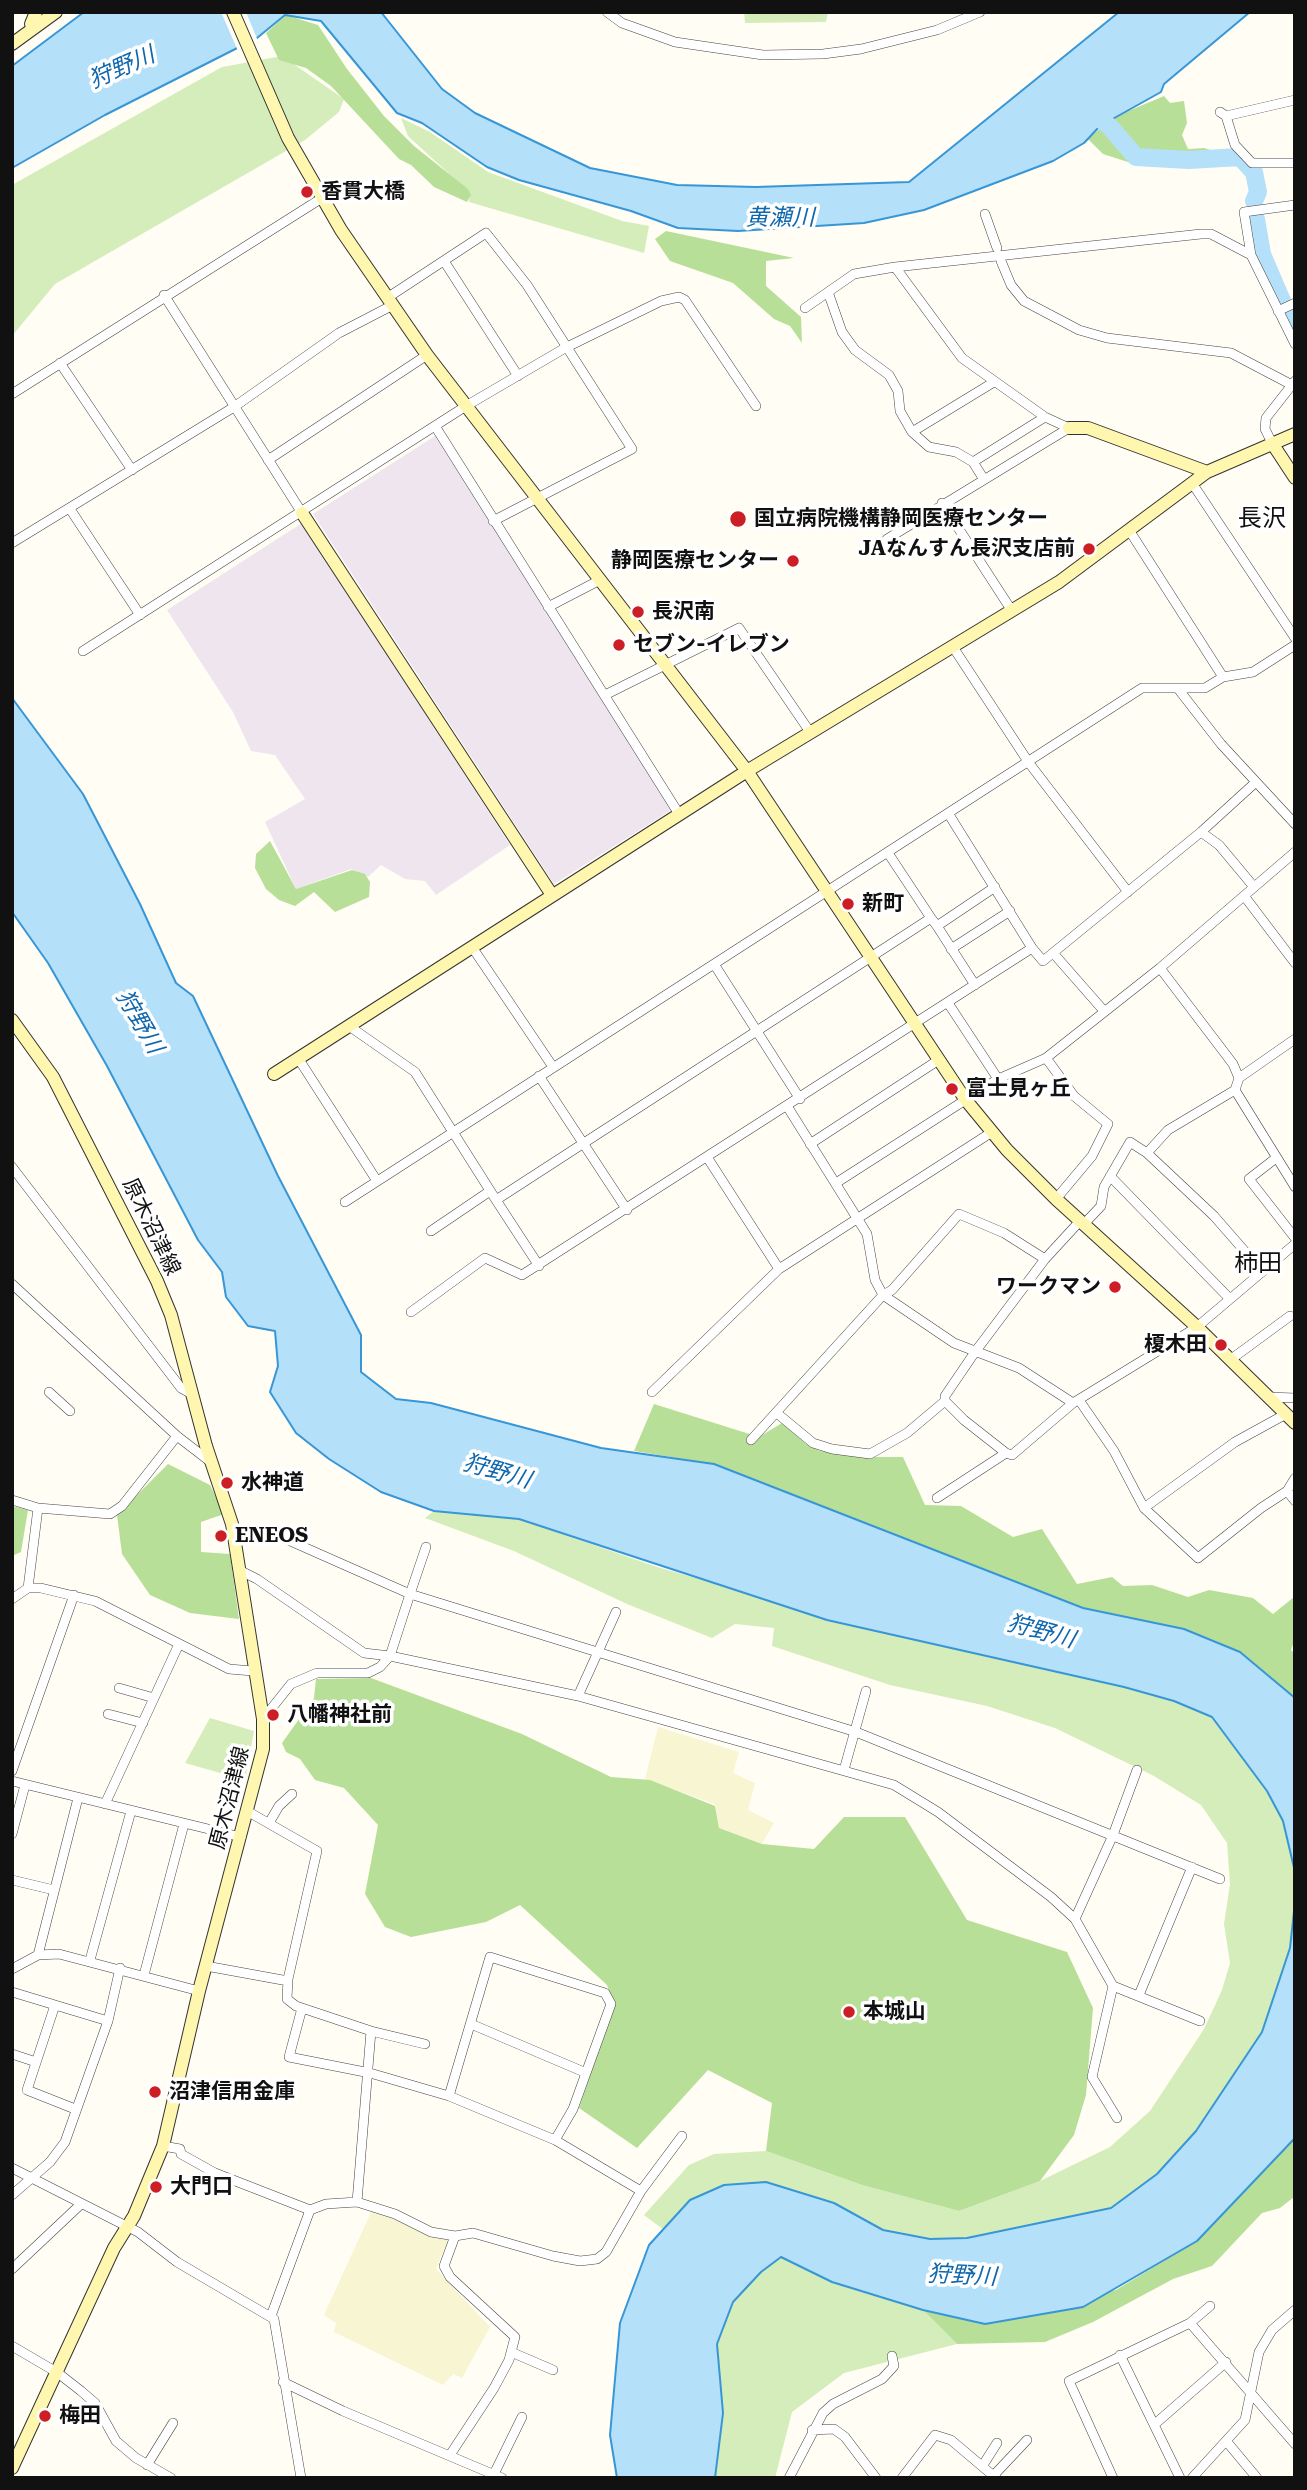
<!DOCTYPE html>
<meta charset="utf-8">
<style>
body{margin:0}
#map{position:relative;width:1307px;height:2490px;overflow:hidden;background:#fffdf4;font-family:"Roboto Serif",serif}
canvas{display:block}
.frame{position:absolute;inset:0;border:14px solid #111;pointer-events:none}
</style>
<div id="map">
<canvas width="1307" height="2490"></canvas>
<div class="frame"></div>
</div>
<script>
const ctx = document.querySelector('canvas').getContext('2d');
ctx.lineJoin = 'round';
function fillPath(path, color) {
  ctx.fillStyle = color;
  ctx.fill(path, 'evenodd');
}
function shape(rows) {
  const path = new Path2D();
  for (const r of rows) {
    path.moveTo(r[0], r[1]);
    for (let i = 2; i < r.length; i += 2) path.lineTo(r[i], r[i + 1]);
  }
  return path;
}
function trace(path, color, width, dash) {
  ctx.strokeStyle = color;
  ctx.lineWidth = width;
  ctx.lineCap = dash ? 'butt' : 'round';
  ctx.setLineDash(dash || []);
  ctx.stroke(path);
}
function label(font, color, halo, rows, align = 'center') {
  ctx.font = font + ' "Roboto Serif","Noto Sans JP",serif';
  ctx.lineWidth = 7;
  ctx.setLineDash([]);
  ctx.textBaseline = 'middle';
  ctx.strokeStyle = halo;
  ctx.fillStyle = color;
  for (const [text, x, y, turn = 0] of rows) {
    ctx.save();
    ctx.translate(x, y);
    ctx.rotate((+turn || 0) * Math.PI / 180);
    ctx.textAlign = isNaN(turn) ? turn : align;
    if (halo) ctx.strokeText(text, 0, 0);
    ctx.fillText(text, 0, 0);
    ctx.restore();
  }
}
fillPath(shape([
 [435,436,673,809,554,884,313,514],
 [302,523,510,845,436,895,425,881,405,879,381,865,368,877,351,869,296,889,265,822,305,799,275,755,251,751,233,712,167,610]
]), '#eee5ef');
fillPath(shape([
 [658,1727,739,1752,733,1773,755,1783,748,1810,774,1823,762,1844,719,1828,715,1804,645,1779],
 [372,2210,448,2240,436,2269,490,2327,462,2378,453,2374,443,2385,334,2332,336,2323,324,2315]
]), '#f8f5d2');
fillPath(shape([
 [744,12,828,12,826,22,745,23],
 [282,56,344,99,339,112,305,140,55,284,12,336,12,185,222,67],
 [401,118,430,132,488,172,622,221,649,226,644,253,469,202,470,193,408,136],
 [434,1511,519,1519,657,1567,759,1596,1124,1687,1174,1701,1212,1718,1267,1791,1283,1821,1295,1872,1295,1902,1290,1948,1262,2032,1196,2131,1157,2174,1111,2208,967,2238,930,2239,901,2235,883,2230,834,2203,724,2185,691,2200,664,2230,644,2215,689,2165,714,2154,766,2151,862,2185,959,2211,1040,2181,1110,2147,1150,2111,1204,2029,1222,1990,1230,1963,1224,1924,1230,1884,1227,1843,1201,1805,1154,1776,1055,1728,987,1706,890,1685,772,1646,774,1628,735,1624,712,1638,627,1604,514,1551,425,1518],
 [210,1718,254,1731,245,1780,185,1763],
 [781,2257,832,2282,923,2310,957,2344,844,2373,792,2412,775,2478,715,2478,723,2413,717,2345,733,2302,761,2272]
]), '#d4edba');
fillPath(shape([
 [286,15,318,25,347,69,384,116,414,146,468,189,471,195,467,202,434,187,411,165,399,159,331,86,306,68,279,60,266,33],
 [1164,96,1170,103,1184,101,1187,123,1182,135,1188,149,1204,148,1223,154,1232,158,1234,165,1134,164,1103,154,1088,139,1112,118],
 [666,231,794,258,766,261,766,286,801,317,802,343,790,326,774,319,733,283,670,261,655,239],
 [270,841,296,889,352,870,365,874,370,882,369,897,335,912,314,892,295,906,279,900,266,889,255,868,256,854],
 [654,1404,759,1437,782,1423,806,1444,820,1451,868,1457,903,1457,925,1505,961,1506,1013,1537,1042,1529,1077,1584,1112,1577,1123,1586,1152,1585,1188,1597,1209,1590,1253,1598,1273,1614,1294,1597,1295,1639,1291,1650,1295,1654,1295,1698,1240,1652,1211,1639,1184,1629,1083,1608,714,1464,634,1451],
 [168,1464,210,1485,224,1514,201,1522,201,1552,230,1554,239,1619,190,1613,150,1595,122,1554,117,1515],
 [12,1506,28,1510,21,1552,12,1556],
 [371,1678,522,1734,611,1777,650,1780,715,1806,719,1828,762,1844,814,1849,844,1817,905,1817,967,1920,1067,1952,1093,2008,1086,2095,1074,2135,1040,2181,959,2211,862,2185,766,2151,772,2103,708,2070,637,2148,579,2108,614,2006,607,1985,520,1905,486,1922,411,1937,385,1927,365,1894,378,1825,344,1788,315,1780,300,1759,286,1752,282,1743,314,1698,316,1679],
 [1295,2138,1294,2197,1280,2208,1262,2213,1212,2266,1173,2279,1093,2322,1045,2342,957,2344,923,2310,985,2324,1116,2290,1197,2241]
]), '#b8df98');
const water = shape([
 [84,12,381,12,442,89,475,113,590,168,677,185,756,187,909,182,1119,12,1250,12,1164,84,1161,92,1100,126,1084,143,1053,161,924,210,864,223,738,231,678,228,631,211,519,180,487,167,422,123,397,113,321,21,285,15,257,38,105,115,12,168,12,66,84,12],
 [12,698,83,794,140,904,176,983,193,996,278,1176,361,1335,361,1372,396,1399,431,1403,601,1448,714,1464,1083,1608,1184,1629,1240,1652,1295,1698,1295,1872,1283,1821,1267,1791,1212,1717,1174,1701,1124,1687,827,1620,519,1519,434,1511,381,1492,329,1459,296,1433,270,1392,278,1366,275,1331,248,1326,226,1297,222,1272,198,1240,107,1066,48,963,12,912,12,698],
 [1295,1902,1295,2138,1197,2241,1083,2307,985,2324,923,2310,832,2282,781,2257,761,2272,733,2302,717,2344,723,2413,715,2478,617,2478,610,2435,620,2323,649,2245,690,2200,724,2185,766,2182,834,2203,883,2230,930,2239,967,2238,1111,2208,1157,2174,1196,2131,1262,2032,1290,1948,1295,1902]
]);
fillPath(water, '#b5e0fa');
trace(water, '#3796d6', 2);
fillPath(shape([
 [221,12,246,12,258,41,238,51]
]), '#fffdf4');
trace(shape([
 [1089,109,1110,127,1136,157,1189,160,1240,157,1254,172,1258,192,1254,201],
 [1256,219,1262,254,1282,301],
 [1288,311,1295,325]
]), '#b5e0fa', 18);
const street = shape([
 [607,12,622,23,675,42,763,55,823,54,861,49,937,30,980,12],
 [1220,112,1226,116,1295,100],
 [1226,116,1235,145,1252,163,1295,163],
 [1295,205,1244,212,1251,255,1295,344],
 [985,214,997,248],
 [444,261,518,376],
 [1001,261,1011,285,1024,301,1079,330,1107,338,1231,353,1292,385],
 [895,267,962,358,1045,417,1069,428],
 [828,292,842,332,855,350,889,375,898,391,900,411,912,432,994,382],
 [164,295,302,513],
 [387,298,486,233,527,285,632,449,493,521],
 [805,308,854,274,895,267,1201,234,1211,234,1251,255],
 [1278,311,1295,303],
 [60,363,132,470],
 [12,394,322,198],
 [435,426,679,814],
 [912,432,929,447,956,452,973,462,983,478],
 [1272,443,1265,429,1266,418,1295,381],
 [268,460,427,355],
 [973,462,1045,417],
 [1192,483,1295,638],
 [942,503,1012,611],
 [70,509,140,615],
 [1129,530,1223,677],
 [887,539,1069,428],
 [12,543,234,407,339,333,393,305],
 [548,607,598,581],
 [953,647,1029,763,1128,892],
 [83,651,466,406,565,348,661,301,679,297,685,300,756,406],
 [1179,690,1221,744,1295,824],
 [605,695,739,628,810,732],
 [948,813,1032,948],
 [1201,832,1219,845,1254,887],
 [1245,897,1295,963],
 [931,918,937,926,995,887],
 [937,926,975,985],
 [472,947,553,1067],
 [951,949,1010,911],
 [1054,954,1104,1011],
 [714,964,800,1099],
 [1160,968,1233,1064,1239,1078,1235,1090,1295,1187],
 [948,1003,998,1079],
 [349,1026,415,1072,496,1200,931,918,888,853],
 [298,1058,377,1181],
 [1046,1058,1074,1096,1108,1124,1092,1156,1056,1199],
 [539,1076,627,1210],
 [1239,1078,1295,1039],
 [810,1144,937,1061],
 [1147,1153,1214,1216,1262,1271],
 [707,1157,779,1269],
 [1276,1158,1249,1179,1295,1238],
 [12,1167,181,1388,192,1394],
 [1110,1176,1230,1299],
 [836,1183,998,1079,1046,1058,1160,968,1295,852],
 [496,1200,539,1266],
 [345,1202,1142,688,1205,688,1223,677,1253,672,1295,645],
 [1084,1224,1101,1206,1104,1187,1130,1142,1147,1153,1168,1130,1235,1090],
 [431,1231,490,1191],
 [1045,1259,1004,1233,959,1214,892,1290,883,1295,954,1343,1019,1368,1073,1403],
 [12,1284,177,1436,212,1463],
 [411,1312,485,1258,522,1275,1032,948,1043,961,1201,832,1256,782],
 [1230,1360,1290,1316],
 [49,1392,70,1411],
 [652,1392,779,1269,992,1132],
 [1269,1397,1295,1398],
 [1079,1400,1114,1451,1144,1508,1198,1558,1261,1508,1287,1491],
 [945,1401,964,1420,1006,1453],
 [778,1414,813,1443,832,1449,870,1454,907,1433,945,1401,945,1396,975,1352,1045,1259,1080,1221],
 [751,1440,883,1295,875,1280,867,1234,787,1106],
 [1295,1478,1287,1491,1295,1501],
 [937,1498,1006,1453,1012,1455,1073,1403,1197,1327,1295,1244],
 [12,1500,38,1508,110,1514,122,1506,177,1436],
 [1144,1508,1235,1442,1286,1414],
 [263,1529,410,1594,426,1547],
 [239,1570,257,1579,364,1653,390,1656,410,1594,856,1732,1220,1879],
 [28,1588,38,1508],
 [12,1599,28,1588,41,1588,95,1601,229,1669,253,1671],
 [119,1688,154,1698],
 [578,1696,616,1612],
 [108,1714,143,1723],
 [263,1719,291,1684,317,1673,368,1673,380,1667,390,1656,578,1696,894,1785,938,1812,1051,1897,1075,1919,1113,1986,1200,2021],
 [844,1770,866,1691],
 [12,1771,74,1595],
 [12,1781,241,1837],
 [105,1804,179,1644],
 [247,1811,317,1851,288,1979,287,1999,296,2006,371,2031,357,2202],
 [269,1823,279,1806,292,1794],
 [12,1834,25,1785],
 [12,1880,54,1890],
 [1075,1919,1113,1835,1137,1770],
 [38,1955,78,1798],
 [90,1960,131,1811],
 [206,1966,288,1981],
 [12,1969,38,1955,59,1954,199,1991],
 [144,1975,184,1824],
 [1113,1986,1092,2077,1117,2118],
 [12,1992,108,2021],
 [1139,1995,1192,1867],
 [55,2005,27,2090,75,2109],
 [302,2008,289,2057,370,2073,449,2096,555,2140,641,2191],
 [471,2024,584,2072],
 [371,2031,425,2044],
 [12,2054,36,2062],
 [449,2096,490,1957,605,1993,611,2004,573,2109,555,2140],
 [163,2146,180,2149,181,2154,215,2173,310,2210,326,2204,357,2202,395,2214,431,2232,455,2236,473,2233,553,2256,580,2261,597,2259,606,2252,641,2191,682,2136],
 [12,2168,138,2232,177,2262,274,2319,301,2478],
 [12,2195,50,2162,65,2142,108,2021,120,1968],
 [12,2269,80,2205],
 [271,2316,310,2210],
 [1190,2323,1295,2444],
 [12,2346,58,2373,81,2391,95,2403,116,2441,136,2458,171,2478],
 [511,2352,553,2370],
 [1120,2355,1180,2478],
 [283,2382,343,2411,502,2478],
 [1155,2424,1226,2362],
 [812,2430,834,2429,845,2437,876,2478],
 [1227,2442,1257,2478],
 [450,2455,494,2388,509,2360,515,2337,450,2277,444,2266,455,2236],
 [147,2465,173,2423],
 [983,2465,997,2443],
 [494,2474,522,2417],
 [994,2475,1027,2440],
 [789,2478,823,2413,833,2404,882,2379,894,2366,892,2356],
 [902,2478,935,2435,951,2440,996,2478],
 [1113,2478,1069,2381,1190,2323,1210,2306],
 [1192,2478,1245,2420,1259,2352,1272,2330,1295,2310]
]);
const secondary = shape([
 [233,12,288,138,341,230,427,355,747,771,965,1099,1007,1150,1056,1199,1197,1327,1295,1423],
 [31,24,36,12],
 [12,44,56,12],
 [1069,428,1088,428,1207,472],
 [1272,443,1295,478],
 [302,513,552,895],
 [12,1020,53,1077,157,1281,171,1315,206,1446,232,1524,263,1719,263,1749,199,1991,163,2146,134,2216,114,2248,12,2468],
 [274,1074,747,771,1059,582,1207,472,1295,434]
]);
trace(street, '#444', 10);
trace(secondary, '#333', 14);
trace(street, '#fff', 9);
trace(secondary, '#fff7af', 12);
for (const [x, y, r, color] of [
 [307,192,7,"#cc1e24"],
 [738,519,9,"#cc1e24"],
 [1089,549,7,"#cc1e24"],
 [793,561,7,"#cc1e24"],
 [638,612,7,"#cc1e24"],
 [619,645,7,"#cc1e24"],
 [848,904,7,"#cc1e24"],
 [952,1089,7,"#cc1e24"],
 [1115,1287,7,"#cc1e24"],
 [1221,1345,7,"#cc1e24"],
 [227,1483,7,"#cc1e24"],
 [221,1536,7,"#cc1e24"],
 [273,1715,7,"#cc1e24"],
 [849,2012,7,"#cc1e24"],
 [155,2092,7,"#cc1e24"],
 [156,2187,7,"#cc1e24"],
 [45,2416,7,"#cc1e24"]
]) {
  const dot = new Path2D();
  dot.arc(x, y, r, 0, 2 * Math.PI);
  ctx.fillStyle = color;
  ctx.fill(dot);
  trace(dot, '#fff', 2.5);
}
label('bold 21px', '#111', '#fff', [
 ["香貫大橋",321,192],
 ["国立病院機構静岡医療センター",754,519],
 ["JAなんすん長沢支店前",1075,549,"right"],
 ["静岡医療センター",779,561,"right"],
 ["長沢南",652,612],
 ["セブン-イレブン",633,645],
 ["新町",862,904],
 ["富士見ヶ丘",966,1089],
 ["ワークマン",1101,1287,"right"],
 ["榎木田",1207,1345,"right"],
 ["水神道",241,1483],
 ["ENEOS",235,1536],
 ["八幡神社前",287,1715],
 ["本城山",863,2012],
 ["沼津信用金庫",169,2092],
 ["大門口",170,2187],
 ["梅田",59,2416]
], 'left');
label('21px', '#111', '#fff', [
 ["原木沼津線",151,1227,64],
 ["原木沼津線",230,1798,-76]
]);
label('italic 23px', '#0f67ad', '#fff', [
 ["狩野川",122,68,-24],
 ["黄瀬川",780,218],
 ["狩野川",139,1022,60],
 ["狩野川",497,1472,16],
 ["狩野川",1041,1632,15],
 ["狩野川",962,2276,3]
]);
label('24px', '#111', '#fff', [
 ["長沢",1262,519],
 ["柿田",1258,1264]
]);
</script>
